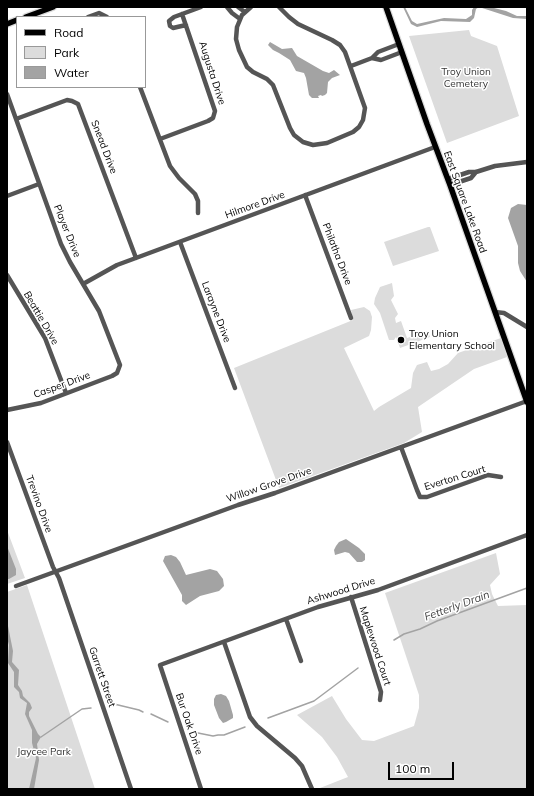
<!DOCTYPE html>
<style>
body{margin:0}
#map{position:relative;width:534px;height:796px;overflow:hidden;background:#fff;font-family:Mulish,sans-serif}
canvas{display:block}
.frame{position:absolute;inset:0;border:8px solid #000;pointer-events:none}
.legend{position:absolute;left:16px;top:16px;width:130px;height:72px;box-sizing:border-box;background:#fff;border:1px solid #999;margin:0;padding:5px 7px;list-style:none;font-size:12px;color:#000}
.legend li{display:flex;align-items:center;gap:8px;height:20px}
.legend b{width:20px;border:1px solid #999}
.scale{position:absolute;left:388px;top:762px;width:66px;height:18px;box-sizing:border-box;border:2px solid #000;border-top:0;padding-left:5px;font-size:12px;line-height:14px;white-space:nowrap;color:#000;-webkit-text-stroke:3px #fff;paint-order:stroke}
</style>
<div id="map">
<canvas width="534" height="796"></canvas>
<div class="frame"></div>
<ul class="legend">
<li><b style="height:5px;background:#000"></b>Road</li>
<li><b style="height:11px;background:#dcdcdc"></b>Park</li>
<li><b style="height:11px;background:#a3a3a3"></b>Water</li>
</ul>
<div class="scale">100 m</div>
</div>
<script>
const ctx = document.querySelector('canvas').getContext('2d');
ctx.lineJoin = 'round';
function fillPath(path, color) {
  ctx.fillStyle = color;
  ctx.fill(path, 'evenodd');
}
function shape(rows) {
  const path = new Path2D();
  for (const r of rows) {
    path.moveTo(r[0], r[1]);
    for (let i = 2; i < r.length; i += 2) path.lineTo(r[i], r[i + 1]);
  }
  return path;
}
function trace(path, color, width, dash) {
  ctx.strokeStyle = color;
  ctx.lineWidth = width;
  ctx.lineCap = dash ? 'butt' : 'round';
  ctx.setLineDash(dash || []);
  ctx.stroke(path);
}
function label(font, color, halo, rows, align = 'center') {
  ctx.font = font + ' Mulish,sans-serif';
  ctx.lineWidth = 3;
  ctx.setLineDash([]);
  ctx.textBaseline = 'middle';
  ctx.strokeStyle = halo;
  ctx.fillStyle = color;
  for (const [text, x, y, turn = 0] of rows) {
    ctx.save();
    ctx.translate(x, y);
    ctx.rotate((+turn || 0) * Math.PI / 180);
    ctx.textAlign = isNaN(turn) ? turn : align;
    if (halo) ctx.strokeText(text, 0, 0);
    ctx.fillText(text, 0, 0);
    ctx.restore();
  }
}
fillPath(shape([
 [469,30,471,36,497,46,519,116,447,143,409,36],
 [428,227,430,227,439,251,393,266,384,242],
 [392,283,394,296,391,300,398,314,395,318,396,323,401,321,407,338,428,331,430,337,400,348,396,337,394,340,389,340,380,313,374,304,375,298,380,287],
 [364,307,370,311,372,317,371,330,369,336,344,348,374,411,379,407,411,388,413,373,417,365,427,362,431,371,439,369,448,364,458,353,501,338,507,357,474,369,418,407,422,432,404,443,279,488,234,368,353,320,351,310],
 [7,530,25,578,7,584],
 [496,553,500,574,490,585,492,594,498,606,527,605,527,789,320,789,320,788,348,777,337,757,322,737,297,715,332,696,346,719,362,740,374,741,414,726,419,708,419,695,385,593],
 [27,585,95,789,7,789,7,592]
]), '#dcdcdc');
fillPath(shape([
 [403,7,405,7,412,21,417,24,444,18,466,19,472,15,472,10,474,7,490,7,506,11,517,16,527,16,527,19,513,18,479,7,476,9,474,18,470,22,441,21,417,27,411,24],
 [270,42,282,49,292,48,297,56,323,71,329,73,334,70,340,75,332,78,328,82,327,93,325,95,322,96,321,95,318,96,319,98,312,98,309,95,306,78,304,73,296,71,290,60,279,53,273,50,268,45],
 [518,204,527,205,527,282,520,271,518,263,518,246,508,218,511,208],
 [346,539,359,548,365,554,365,560,362,562,357,562,349,553,345,552,335,555,334,550,336,546,339,542],
 [7,546,16,569,16,575,9,579,7,579],
 [171,555,176,557,180,562,186,575,210,569,217,571,223,579,224,586,219,591,200,596,186,605,182,601,182,595,163,561,165,556],
 [7,621,13,651,12,662,19,670,18,685,22,691,23,696,30,703,32,708,29,712,29,716,38,734,41,737,37,744,39,760,34,789,29,789,36,758,32,743,32,730,25,714,27,703,20,698,19,692,14,687,14,672,8,663,9,645,7,638],
 [221,694,226,696,229,701,233,715,233,718,226,722,223,723,219,718,214,705,214,699,216,695]
]), '#a3a3a3');
trace(shape([
 [394,640,404,634,420,629,437,621,527,588],
 [114,704,139,710,143,712],
 [151,714,168,722],
 [268,718,314,701,358,668],
 [193,732,213,736,218,735,224,735,245,727],
 [41,737,82,709,91,708]
]), '#a3a3a3', 1.5);
const major = shape([
 [386,7,427,124,450,185,527,402],
 [26,17,53,7],
 [7,24,17,20]
]);
trace(major, '#dbdbdb', 8);
trace(shape([
 [227,7,232,13,240,19],
 [238,7,245,12],
 [251,7,242,15,237,27,236,39,239,50,247,67,253,72,267,79,273,85,290,128,294,135,303,142,313,145,327,143,353,132,359,127,363,120,365,108,345,52,340,45,332,40,298,24,289,17,279,7],
 [88,17,99,13,107,17],
 [186,25,173,28,170,26,169,21,174,17,201,7],
 [399,44,378,52,372,58,381,60,402,52],
 [351,66,372,58],
 [140,87,170,166,179,178,195,194,198,201,198,213],
 [7,94,61,244,70,262,99,311,120,365,117,373,112,376,41,403,7,410],
 [16,119,67,100,72,101,78,104,136,258],
 [160,139,208,121,213,118,215,111,182,14],
 [448,179,469,172,476,172,495,166,527,162],
 [450,185,471,178,476,172],
 [305,195,351,318],
 [7,196,39,184],
 [180,242,235,388],
 [7,275,45,338,66,393],
 [83,284,117,265,435,147],
 [495,312,504,313,527,327],
 [7,442,53,567,59,578,131,789],
 [401,447,417,490,420,497,427,497,488,475,501,477],
 [16,586,238,505,275,493,527,401],
 [351,597,381,692,380,700],
 [286,619,301,661],
 [224,642,250,717,257,726,295,758,302,766,312,789],
 [201,789,160,665,318,607,378,590,527,535]
]), '#555', 4.5);
trace(major, '#000', 5.5);
for (const [x, y, r, color] of [
 [401,340,4,"#000"]
]) {
  const dot = new Path2D();
  dot.arc(x, y, r, 0, 2 * Math.PI);
  ctx.fillStyle = color;
  ctx.fill(dot);
  trace(dot, '#fff', 1.5);
}
label('10px', '#333', '#fff', [
 ["Troy Union",466,72],
 ["Cemetery",466,84],
 ["Jaycee Park",44,752]
]);
label('10px', '#000', '#fff', [
 ["Augusta Drive",212,73,72],
 ["Snead Drive",104,147,69],
 ["East Square Lake Road",465,202,70],
 ["Hilmore Drive",255,205,-20],
 ["Player Drive",67,231,68],
 ["Philatha Drive",337,254,69],
 ["Larayne Drive",216,312,69],
 ["Beattie Drive",41,318,60],
 ["Casper Drive",62,385,-20],
 ["Everton Court",455,478,-17],
 ["Willow Grove Drive",269,485,-19],
 ["Trevino Drive",39,504,70],
 ["Ashwood Drive",341,591,-17],
 ["Maplewood Court",375,646,72],
 ["Garrett Street",102,677,71],
 ["Bur Oak Drive",189,724,71]
]);
label('10px', '#000', '#fff', [
 ["Troy Union",409,334],
 ["Elementary School",409,346]
], 'left');
label('italic 11px', '#444', '#fff', [
 ["Fetterly Drain",457,606,-20]
]);
</script>
